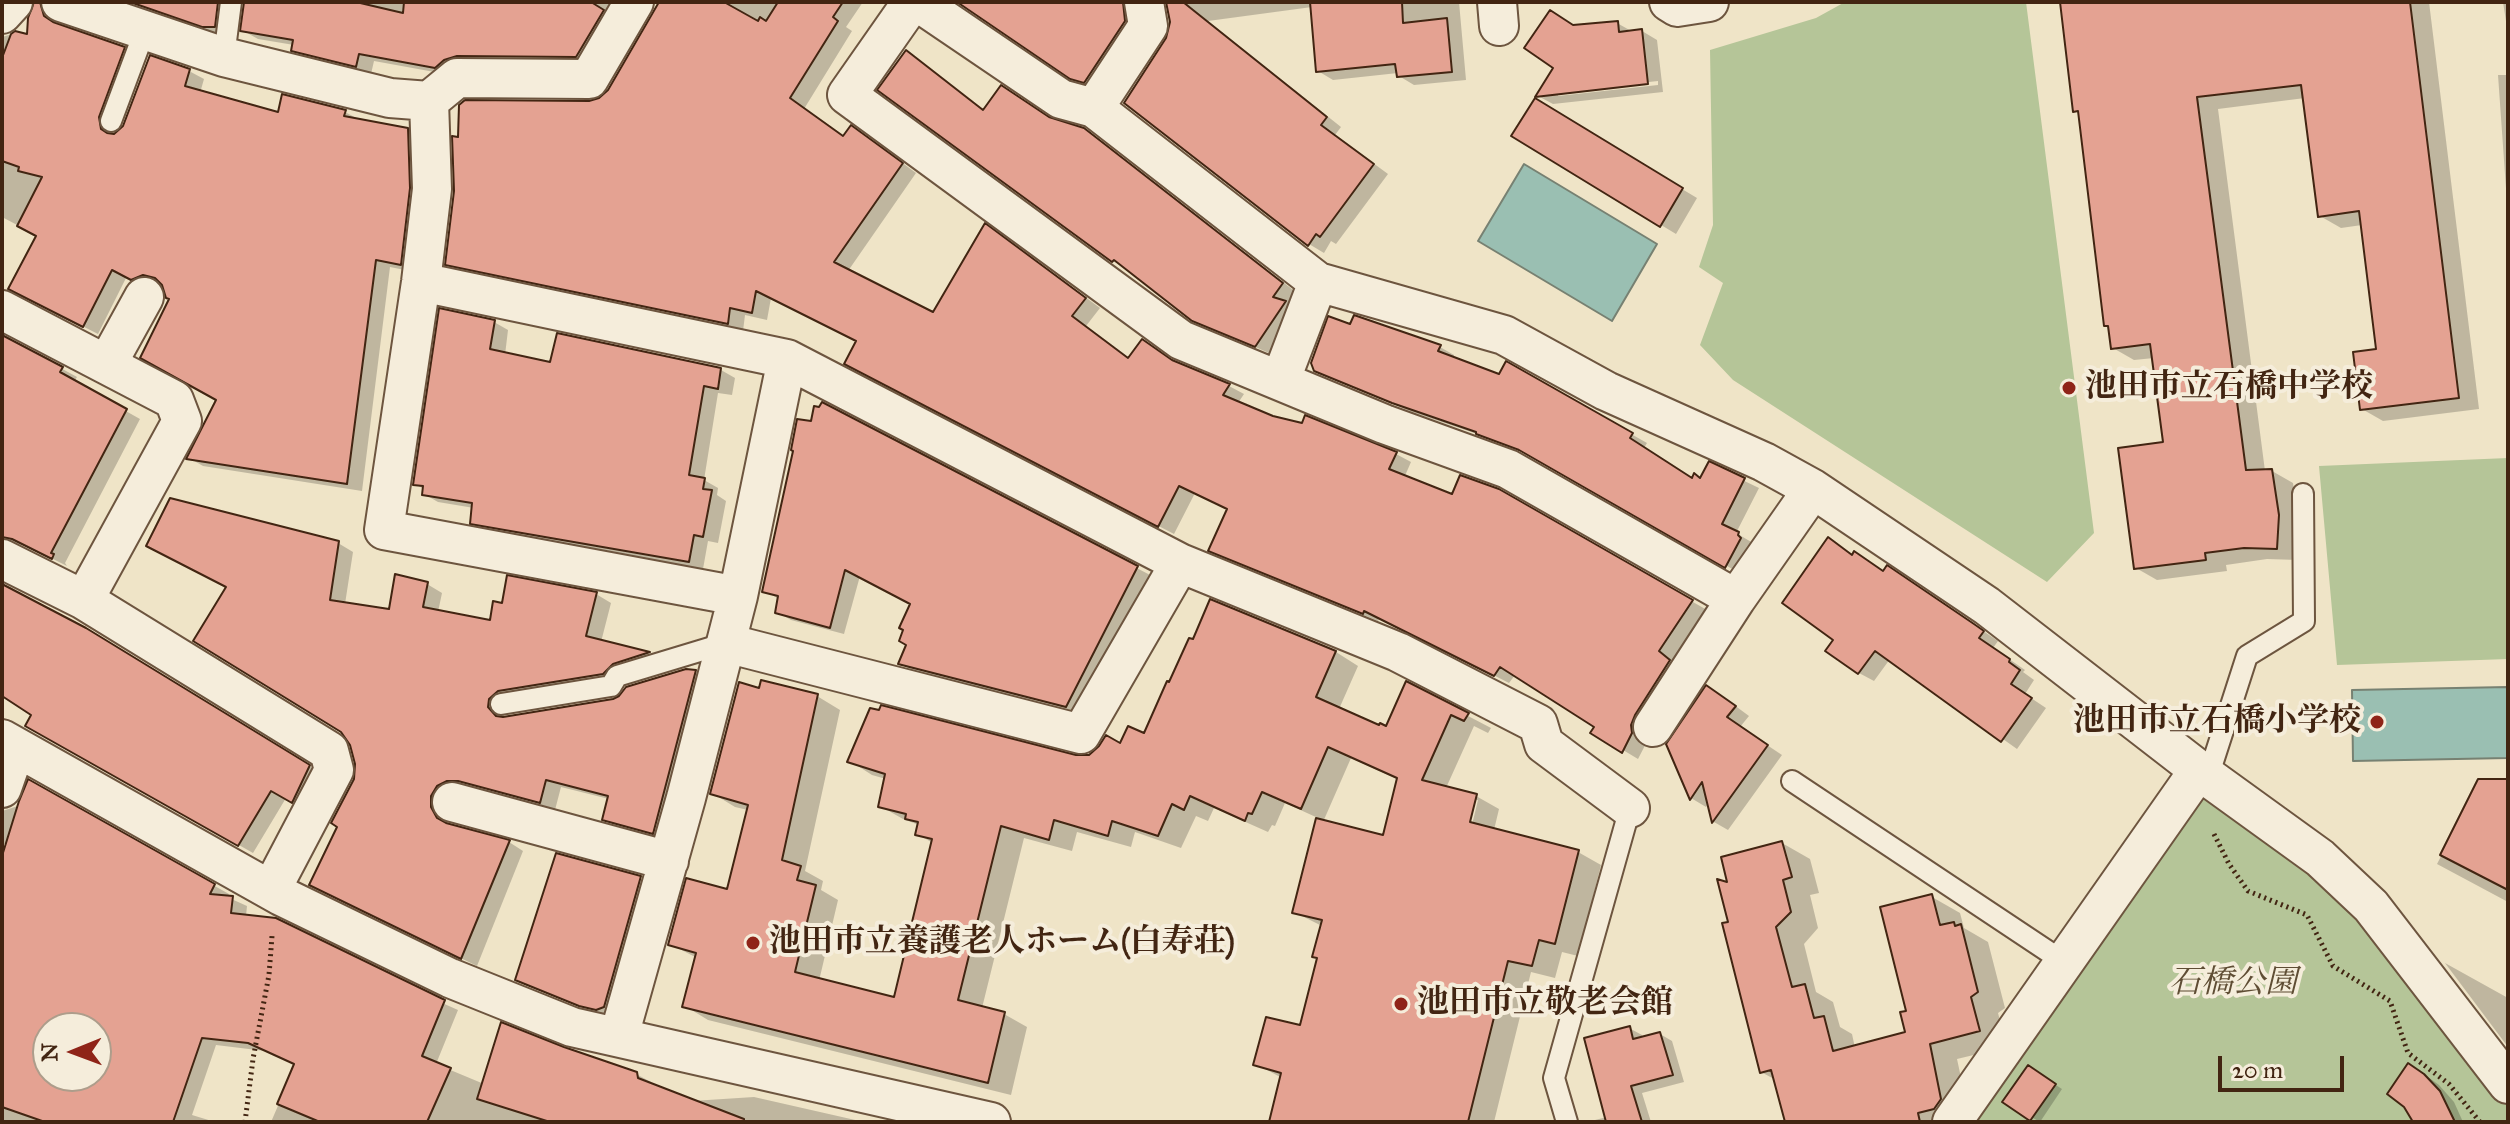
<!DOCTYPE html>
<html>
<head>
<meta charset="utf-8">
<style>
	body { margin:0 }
	#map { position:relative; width:2510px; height:1124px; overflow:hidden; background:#efe4c7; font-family:"IM FELL Great Primer",serif }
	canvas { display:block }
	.frame { position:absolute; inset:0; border:4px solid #422512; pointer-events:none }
	.north { position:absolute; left:32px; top:1012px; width:80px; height:80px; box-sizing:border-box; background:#f5eddb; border:2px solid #ad9d8b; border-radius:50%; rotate:269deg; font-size:22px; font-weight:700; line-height:32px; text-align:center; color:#422512 }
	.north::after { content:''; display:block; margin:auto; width:28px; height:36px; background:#8f2418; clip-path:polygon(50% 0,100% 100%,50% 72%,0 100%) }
	.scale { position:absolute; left:2218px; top:1056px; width:126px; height:36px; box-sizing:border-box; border:4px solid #422512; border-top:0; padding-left:10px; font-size:24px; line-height:28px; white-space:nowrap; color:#422512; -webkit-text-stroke:6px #f5eddb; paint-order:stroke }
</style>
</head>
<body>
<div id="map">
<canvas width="2510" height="1124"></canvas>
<div class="frame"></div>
<div class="north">N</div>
<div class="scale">20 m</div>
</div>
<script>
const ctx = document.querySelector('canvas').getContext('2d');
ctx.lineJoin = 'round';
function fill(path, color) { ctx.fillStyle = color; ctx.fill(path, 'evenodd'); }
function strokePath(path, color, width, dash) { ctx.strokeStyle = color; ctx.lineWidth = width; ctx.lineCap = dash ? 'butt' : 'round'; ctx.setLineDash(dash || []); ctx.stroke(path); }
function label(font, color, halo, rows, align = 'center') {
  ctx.font = font + ' "IM FELL Great Primer","Noto Serif JP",serif'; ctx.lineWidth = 8; ctx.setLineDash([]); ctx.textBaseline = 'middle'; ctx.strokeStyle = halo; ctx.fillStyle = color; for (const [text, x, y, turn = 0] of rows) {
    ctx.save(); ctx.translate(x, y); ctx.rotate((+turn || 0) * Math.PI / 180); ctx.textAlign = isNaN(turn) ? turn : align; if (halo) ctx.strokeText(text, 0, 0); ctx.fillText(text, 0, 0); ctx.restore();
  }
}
const green = new Path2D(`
	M1845,2H2026L2094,533L2047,582L1733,380L1700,345L1723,283L1699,267L1713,225L1710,50L1816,18Z
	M2508,458V659L2337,665L2319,466Z
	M2217,797L2365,915L2508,1096V1122H1969L2197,801Z`);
const water = new Path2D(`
	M1524,164L1657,244L1612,321L1478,241Z
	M2508,687V758L2353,761L2352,690Z`);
const shadow = new Path2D(`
	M124,2H237L219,34Z
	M245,2H628L592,64L451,75L374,61L371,74L308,59L293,50L294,45L258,39L242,30Z
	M658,2H863L846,27L852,31L804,109L844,138L866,136L916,173L848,271L934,314L1000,234L1100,308L1086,326L1130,359L1179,365L1229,386L1244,394L1238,403L1272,418L1396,454L1411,462L1404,478L1454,497L1498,491L1707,610L1672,661L1684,670L1638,759L1593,732L1597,726L1515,675L1509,683L1380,617L1378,621L1225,558L1210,550L1229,509L1195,493L1174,534L861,371L859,341L771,298L767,320L745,315L743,331L462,272L447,264L589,103L602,99L610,91L655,14Z
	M961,2H1139V30L1088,86Z
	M1168,2H1459L1466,80L1414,85L1399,76L1398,73L1333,80L1318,71L1312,7L1208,21L1341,127L1335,135L1388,174L1336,244L1331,241L1324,253L1309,244L1169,38L1172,22Z
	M2062,2H2429L2479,409L2383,421L2362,409L2378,351L2362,225L2341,228L2320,216L2305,98L2218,109L2265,471H2272L2293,483L2300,528L2298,560L2267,559L2226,565L2227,571L2157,580L2136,568L2165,443L2154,358L2134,360L2113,348L2110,327L2106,325L2081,114L2075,110Z
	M2503,2H2508V34Z
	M1617,23L1633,32L1642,31L1657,40L1663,92L1553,104L1538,96L1575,27ZM1658,81V85L1558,96V92Z
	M16,33L124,49L139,57L113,126L114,136L189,71L204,79L200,93L280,114L345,112L360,120L407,130L422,138L415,272L390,267L362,491L203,466L189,458L218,399L164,283L159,282L147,287L127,276L98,334L25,297L38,236L2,217V37Z
	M906,52L985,111L1053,121L1083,130L1099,139L1297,293L1288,305L1300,312L1271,354L1193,319L1113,260Z
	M2498,75H2508V217Z
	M1535,101L1697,198L1676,234L1514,136Z
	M494,322L508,330L505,355L551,365L721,370L735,378L732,395L718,393L704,480L718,488L717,495L726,501L718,543L708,541L703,569L486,531L472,523L474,508L438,502L424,494V489L415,484Z
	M1351,327L1440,347L1454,355V359L1500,376L1507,364L1647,443L1644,448L1693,480L1700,479L1709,464L1759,488L1736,533L1753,543L1741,574L1536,457L1483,436L1409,411L1315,370Z
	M2,336L77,377L74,382L140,419L65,563L67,566L29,547L18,544L2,551Z
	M823,405L1152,576L1081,714L915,672L901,664L909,645L913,604L860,576L844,634L791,620L777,612L779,599L765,591L813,424Z
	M1829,540L1884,573L1903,577L1998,641L1993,648L2025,670L2023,672L2034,680L2025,694L2046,708L2017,749L1890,659L1874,681L1859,673L1836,639Z
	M338,543L353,552L345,604L390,611L427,584L442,593L438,612L492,623L504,605L596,594L611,603L601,642L650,654L662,661L504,707V717L614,701L686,671L696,672L710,680L668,841L619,828L604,819L609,799L561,787L555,810L474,788L462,789L445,817L451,826L509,842L523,851L477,966L327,893L339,826L356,780L357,764L352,745L342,731L196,641Z
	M2,585L101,639L324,775L307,809L286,798L253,853L172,807L2,694Z
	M1211,602L1336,652L1358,666L1339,709L1387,728L1407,684L1491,728L1488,733L1474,726L1446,788L1476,796L1499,809L1494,830L1578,852L1601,865L1578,956L1562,952L1555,978L1531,972L1494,1122H1296L1282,1078L1256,1064L1301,1027L1319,958L1322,926L1294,912L1318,818L1285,803L1275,826L1272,825L1268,832L1214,808L1208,821L1196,816L1181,848L1135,832L1131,847L1077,832L1072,851L1024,838L982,1008L1004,1014L1027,1027L1011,1095L708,1020L685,1006L697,958L670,944L728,892L748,810L735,807L712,793L761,690L817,696L840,710L805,871L823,881L821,890L838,900L819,981L895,1000L933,843L917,834L919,825L903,819L880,806L886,779L872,775L850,761L1089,756L1145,735L1194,642ZM1351,758L1399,780L1384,837L1323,822ZM1474,800H1478L1470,833L1466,832Z
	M1722,696L1749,716L1740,727L1782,755L1728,830L1714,822L1709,802L1706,807L1691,798L1668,744Z
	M2481,778L2508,792V902L2437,864Z
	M29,782L229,894L227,897L247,906L246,916L458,1010L436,1064L484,1084L636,1074L651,1082V1086L692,1101L754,1097L864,1122H271L296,1064L265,1051L216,1045L192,1115L215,1122H2V879L10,846L2,843V811L18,806ZM48,1028H96V1076H48Z
	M1782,843L1810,859L1819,893L1810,895L1818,928L1804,944L1816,992L1833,1002L1840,1027L1852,1034L1855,1048L1907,1034L1909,1012L1932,897L1960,913L1964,928L1988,942L2005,1008L1998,1013L2007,1047L1957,1059L1969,1115L1964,1122H1787L1776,1080L1761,1072L1730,923V885Z
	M640,878L655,887L612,1017L596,1014L517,979Z
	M2445,963L2508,998V1047Z
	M1629,1028L1642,1035L1643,1039L1660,1034L1672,1041L1684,1082L1642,1093L1651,1122H1587L1607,1117Z
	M2036,1072L2062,1089L2040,1122L2005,1102Z
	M2424,1074L2439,1085L2454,1102L2463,1122H2415Z`);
const building = new Path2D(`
	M34,2H40L44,16L53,22L125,47L99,117L101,129L107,133L114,134L123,126L150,55L190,69L185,86L278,112L282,94L346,110L344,116L408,128L410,188L401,265L376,260L347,484L186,459L216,400L140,358L169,299L166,298L162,285L155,278L143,275L131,280L112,270L83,327L8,289L36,236L17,226L42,177L18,171L19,167L2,161V58L11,34L15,31L27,34L28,18Z
	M130,2H218L215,27H202Z
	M244,2H356L403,13L404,2H591L604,10L576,57L457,56L444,60L435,68L359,54L356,67L291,51L293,40L240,31Z
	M659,2H724L758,21L760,17L766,21L778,2H843L833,17L838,21L790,98L843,136L851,125L903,163L834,262L933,312L985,223L1086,298L1072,316L1128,358L1142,339L1172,360L1230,384L1223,395L1273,416L1302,423L1305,415L1397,452L1389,469L1452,494L1460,475L1499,489L1693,600L1659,651L1670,660L1635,715L1631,725L1632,733L1622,753L1590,733L1594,727L1500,667L1494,676L1364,611L1363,614L1208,551L1227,509L1179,486L1158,527L844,364L856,341L756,291L752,313L730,308L728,324L445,265L454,191L452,136L458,137L459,105L465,100L589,101L599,98L608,90Z
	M957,2H1123L1125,21L1084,83L1070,79Z
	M1166,2H1183L1327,117L1321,125L1374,164L1320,237L1316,234L1308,246L1124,103L1166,38L1170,22Z
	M1310,2H1402L1403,23L1447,18L1452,72L1397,77L1395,64L1316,72Z
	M2060,2H2410L2459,398L2360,410L2353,352L2376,349L2359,211L2318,217L2301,85L2197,97L2246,470L2272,469L2279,515L2277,549L2244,548L2205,553L2206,560L2134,569L2118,448L2163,442L2150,344L2111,349L2108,326H2104L2078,111L2073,112Z
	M1550,10L1573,25L1618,21L1619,32L1642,29L1648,84L1535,97L1553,68L1524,48Z
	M906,50L983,110L1001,85L1049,117L1084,128L1283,283L1273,297L1286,301L1255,347L1192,321L1114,260L1112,262L877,90Z
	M1535,98L1683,188L1660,227L1511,136Z
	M439,308L495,320L490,349L550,362L557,333L721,368L718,389L704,386L689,475L705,478L703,489L712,490L703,537L694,535L689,562L470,524L472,503L422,495L423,486L413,485Z
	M1354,315L1441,345L1438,351L1499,374L1506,361L1633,433L1630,438L1692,478L1694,473L1700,478L1709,461L1745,478L1722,524L1739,532L1738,535L1741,538L1725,568L1519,450L1476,434V432L1392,403L1314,371L1311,363L1328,316L1350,324Z
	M2,335L63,367L60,372L127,409L51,553L54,554L52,559L12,539L2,537Z
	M822,402L1138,566L1066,707L898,664L906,645L899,641L903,630L899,628L910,604L845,570L830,628L775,613L778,596L762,592L793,451L791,450L797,419L811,421L814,406L819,407Z
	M170,498L339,541L330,600L389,609L395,574L428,582L423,607L490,620L493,601L502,603L507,575L597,592L586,636L650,652L613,664L603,674L498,691L489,699L488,707L496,716L503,717L613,699L619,696L626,687L686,669L696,670L653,834L602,820L608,796L546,780L540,803L458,781H447L437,786L431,796V807L437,818L446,823L510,840L461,959L309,885L337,827L331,823L354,779L355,764L350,745L341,732L193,641L226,587L146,546Z
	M1828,537L1852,555L1854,551L1883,571L1887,565L1974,624L1984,631L1979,638L2010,659L2009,662L2020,670L2011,684L2032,698L2001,742L1875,651L1858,674L1825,651L1833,640L1782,603Z
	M2,584L86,628L310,765L292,803L271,791L238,846L25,726L31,715L2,696Z
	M1210,599L1336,651L1316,697L1379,725L1380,723L1386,726L1406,681L1469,713L1464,721L1451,715L1422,780L1477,794L1470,822L1579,850L1555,944L1539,940L1532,966L1508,961L1468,1122H1269L1281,1073L1253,1065L1266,1017L1300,1025L1317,958L1312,957L1322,920L1292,913L1316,818L1383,835L1397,778L1328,747L1301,809L1262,792L1252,814L1248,813L1245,821L1190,796L1184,810L1172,804L1158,836L1112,821L1108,836L1054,820L1049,840L1001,826L958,1000L1005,1012L988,1083L682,1007L696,953L668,945L686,878L727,889L748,805L710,794L739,682L759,688L761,680L818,694L782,860L801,866L797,880L816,885L795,972L894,997L932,839L915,835L918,822L905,819L906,814L878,807L885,774L847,762L870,708L879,710L881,705L1076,755H1089L1099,746L1106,735L1120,743L1128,726L1144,733L1167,681L1169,682L1189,638L1193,639Z
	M1706,685L1736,706L1727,717L1768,745L1712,823L1702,782L1690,800L1666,744Z
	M28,779L215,884L210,894L233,896L231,913L276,918L445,1000L422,1056L451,1068L427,1122H320L277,1104L294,1064L248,1043L202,1038L173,1122H45L2,1107V856L19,801ZM48,1028H96V1076H48Z
	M2478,779H2507L2508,890L2440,855Z
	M1782,841L1792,877L1783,880L1791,912L1776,927L1792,987L1805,984L1814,1018L1824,1016L1833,1051L1905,1032L1900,1012L1906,1011L1880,907L1932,894L1940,925L1954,922L1955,926L1961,924L1978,992L1971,997L1980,1031L1930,1044L1941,1099L1934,1109L1918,1113L1920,1122H1785L1771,1070L1760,1073L1722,923L1728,922L1717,879L1727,882L1721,857Z
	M556,853L641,876L604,1007L596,1010L579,1006L515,980Z
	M501,1022L564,1047L637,1072L638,1078L744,1119V1122H550L477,1099Z
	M1630,1026L1633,1039L1660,1032L1673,1075L1631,1086L1642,1122H1606L1584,1038Z
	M2408,1063L2424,1074L2440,1091L2455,1122H2413L2404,1107L2387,1094Z
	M2028,1065L2056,1084L2030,1121L2002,1102Z`);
const path = new Path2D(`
	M2214,834L2229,864L2248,891L2307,915L2333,966L2390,1001L2408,1053L2449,1084L2480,1122
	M245,1122L253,1059L269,975L272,936`);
const service = new Path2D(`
	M224,57L231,2
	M111,121L145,30
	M501,704L611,686L617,676L726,643
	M2208,777L2247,656L2304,621L2303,494
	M1792,781L2064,962
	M1567,1122L1554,1078L1630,808`);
const minor = new Path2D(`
	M61,2L224,57L390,98L429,101L457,78L589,79L634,2
	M912,2L847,95L1181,340L1384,424L1508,469L1736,599
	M918,2L1061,99L1094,108L1318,282L1504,335L1606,391L1764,462L1813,489L1987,606L2208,777L2320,858L2371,906L2508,1084
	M1497,2L1499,26
	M1669,2L1677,7L1709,2
	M2,14L13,2
	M429,101L432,189L421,282L384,530L738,596
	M1094,108L1148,26L1144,2
	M421,282L787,359L1180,563L1398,652L1538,724L1544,744L1630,808
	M2,310L174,400L182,421L84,600
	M107,364L144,297
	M1281,379L1318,282
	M2,559L84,600L329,751L334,770L271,890
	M726,643L1081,734L1180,563
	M1653,727L1736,599L1813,489
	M2,739L281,896L450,978L572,1027L991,1122
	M2,788L16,748
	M452,802L669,861
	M619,1036L686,798L738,596L787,359
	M1952,1122L2199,770`);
const markers = [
	[2069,388,8,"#8f2418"],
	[2377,722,8,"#8f2418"],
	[753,943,8,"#8f2418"],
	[1401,1004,8,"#8f2418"]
];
const poiNames = [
	["池田市立石橋中学校",2085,388],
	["池田市立石橋小学校",2361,722,"right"],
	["池田市立養護老人ホーム(白寿荘)",769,943],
	["池田市立敬老会館",1417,1004]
];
const parkNames = [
	["石橋公園",2233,984]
];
fill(green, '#b5c598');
fill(water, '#9abfb2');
strokePath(water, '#778172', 2);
fill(shadow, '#0003');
fill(building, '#e4a292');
strokePath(building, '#422512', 2);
strokePath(service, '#6d553f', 24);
strokePath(minor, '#6d553f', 42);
strokePath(path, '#422512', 5, [2, 4]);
strokePath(service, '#f5eddb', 20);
strokePath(minor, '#f5eddb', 38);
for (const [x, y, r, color] of markers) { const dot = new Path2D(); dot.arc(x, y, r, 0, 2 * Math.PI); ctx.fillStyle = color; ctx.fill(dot); strokePath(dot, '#f5eddb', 3); }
label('bold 32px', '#422512', '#f5eddb', poiNames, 'left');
label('italic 32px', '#5f4d34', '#f5eddb', parkNames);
</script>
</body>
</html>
